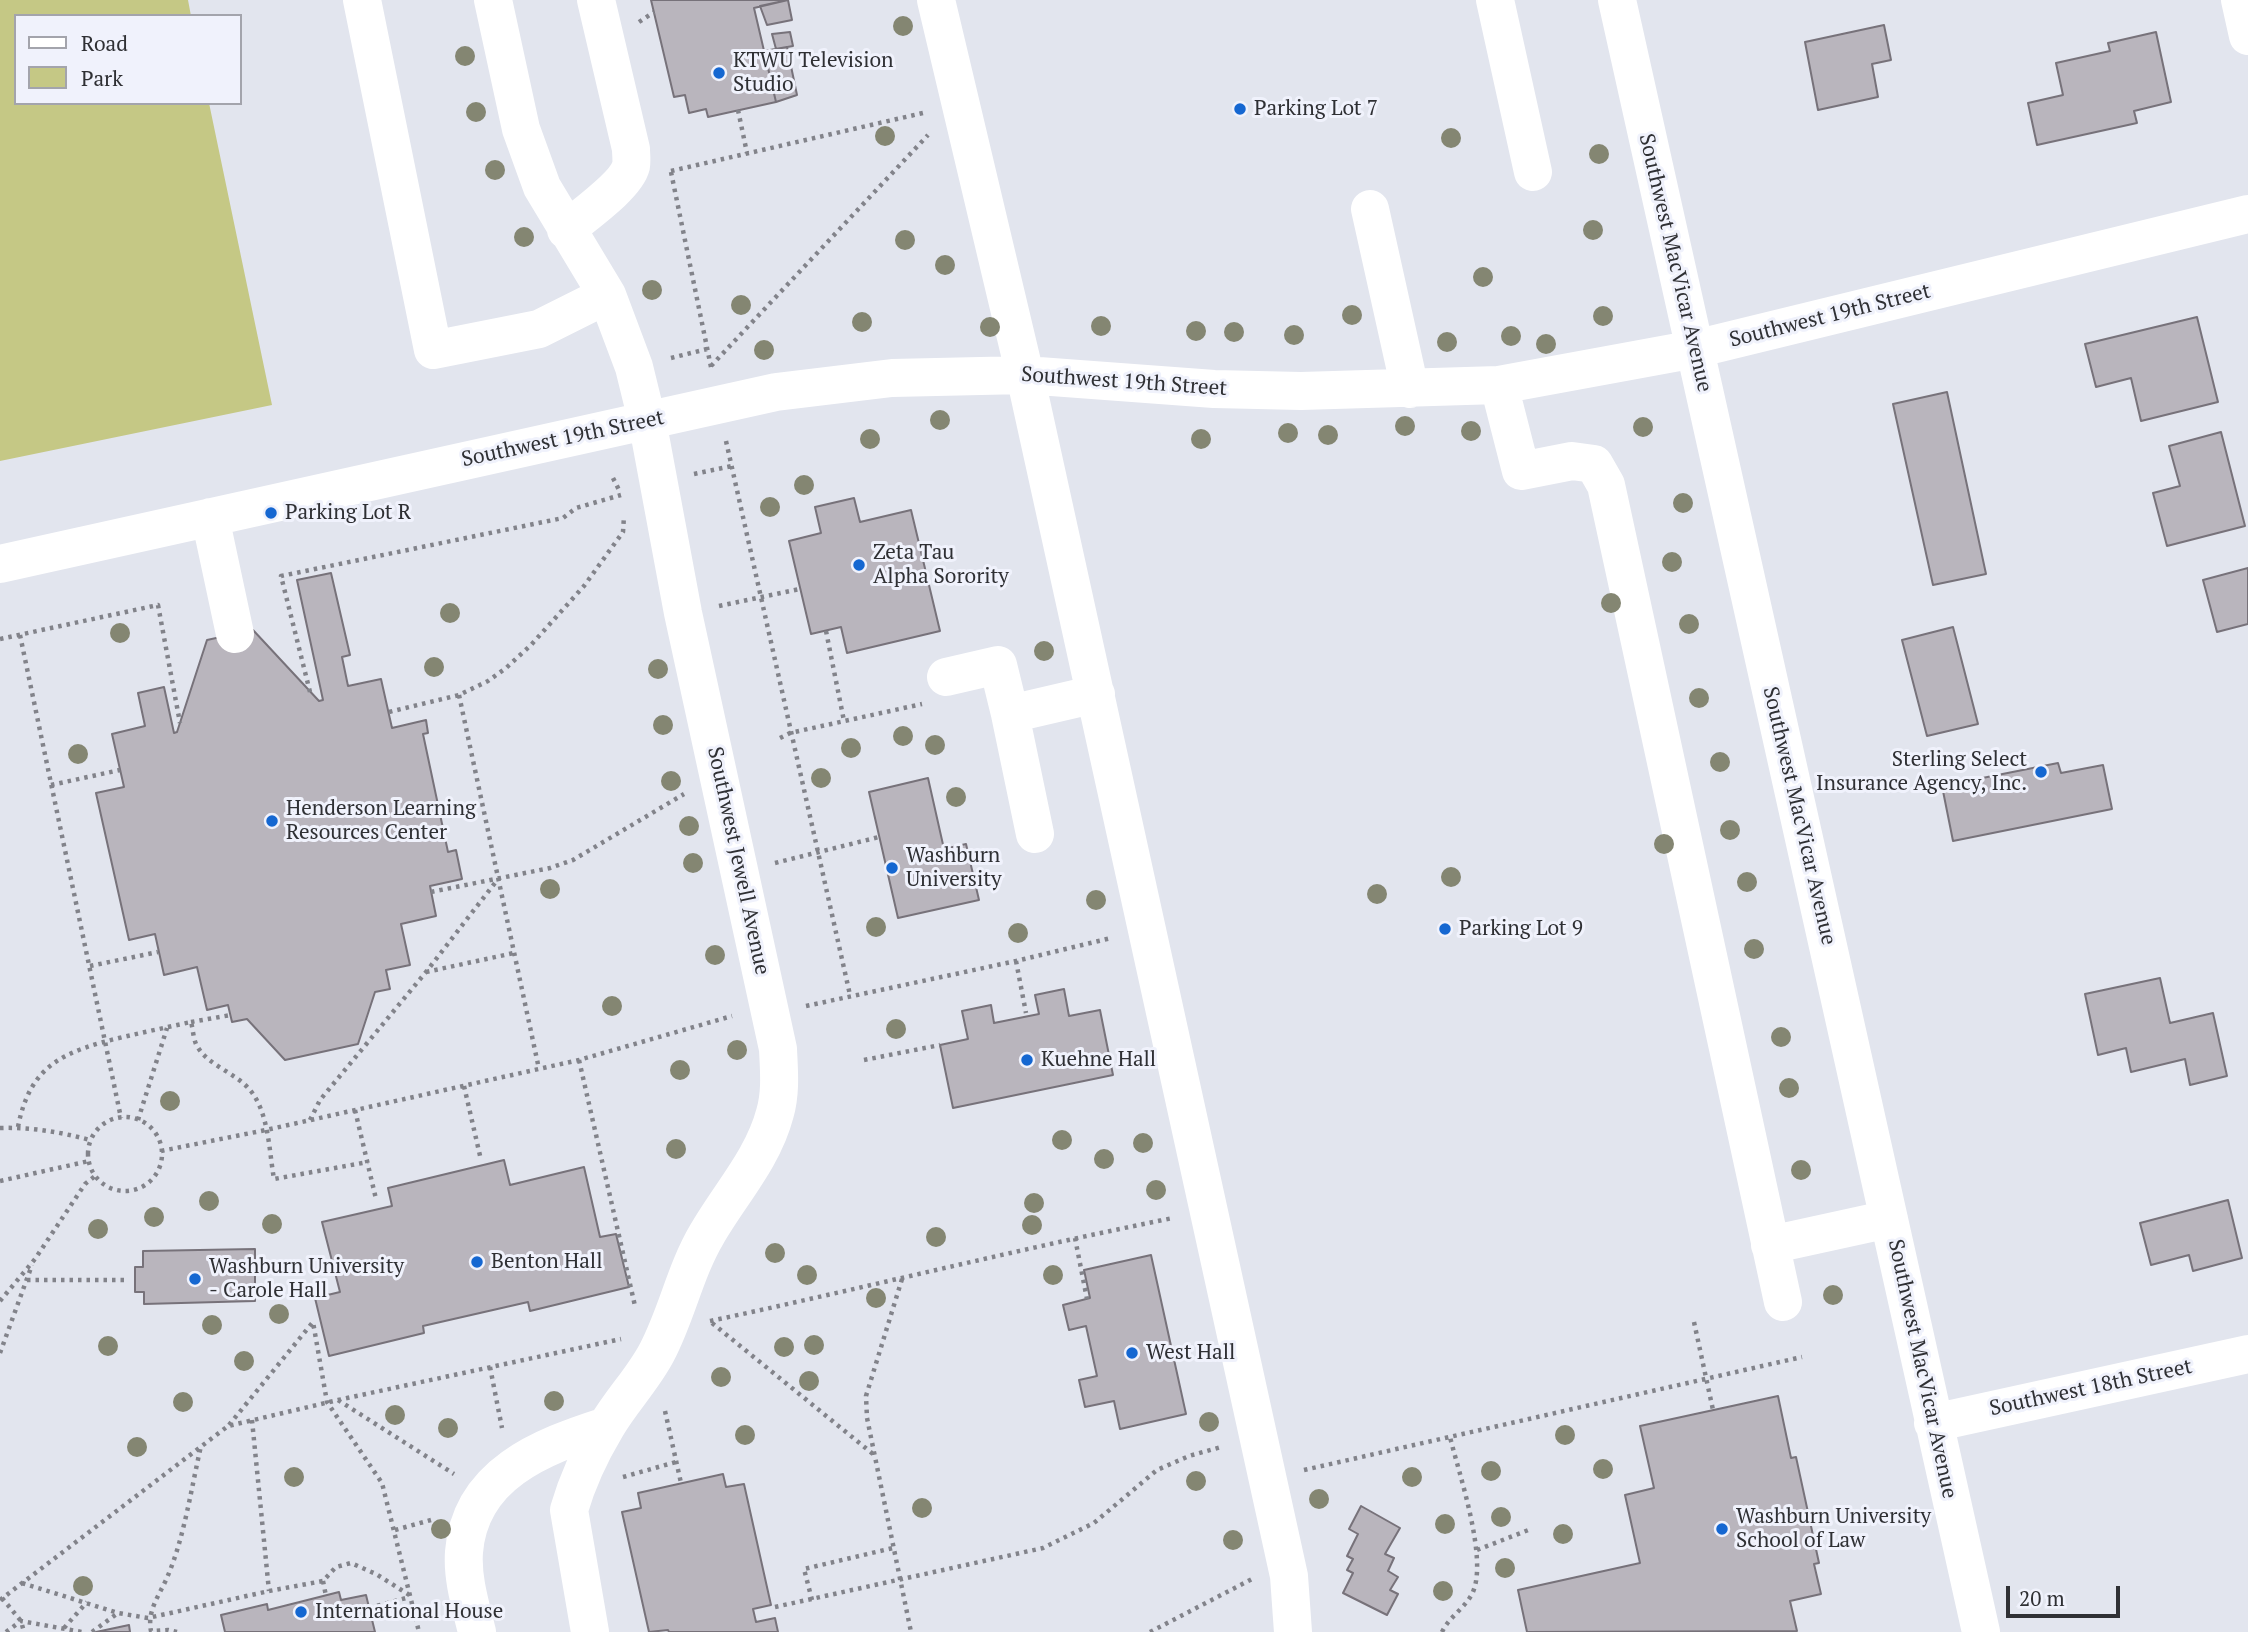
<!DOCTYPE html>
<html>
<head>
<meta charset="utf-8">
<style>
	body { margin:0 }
	#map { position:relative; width:2248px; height:1632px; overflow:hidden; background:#e2e5ee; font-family:"PT Serif",serif }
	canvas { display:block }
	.legend { position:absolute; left:14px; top:14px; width:228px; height:91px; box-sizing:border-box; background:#f0f2fc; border:2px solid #a3a4ac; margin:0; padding:9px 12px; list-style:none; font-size:21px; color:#2f3034 }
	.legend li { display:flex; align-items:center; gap:14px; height:35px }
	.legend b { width:35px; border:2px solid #a3a4ac }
	.scale { position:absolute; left:2006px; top:1586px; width:114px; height:32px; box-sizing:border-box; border:4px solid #2f3034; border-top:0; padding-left:9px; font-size:21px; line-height:24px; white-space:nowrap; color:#2f3034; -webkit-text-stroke:5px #f0f2fc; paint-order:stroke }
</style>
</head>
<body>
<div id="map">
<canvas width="2248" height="1632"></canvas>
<ul class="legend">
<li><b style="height:9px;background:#fff"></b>Road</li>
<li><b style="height:19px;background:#c5c885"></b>Park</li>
</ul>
<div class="scale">20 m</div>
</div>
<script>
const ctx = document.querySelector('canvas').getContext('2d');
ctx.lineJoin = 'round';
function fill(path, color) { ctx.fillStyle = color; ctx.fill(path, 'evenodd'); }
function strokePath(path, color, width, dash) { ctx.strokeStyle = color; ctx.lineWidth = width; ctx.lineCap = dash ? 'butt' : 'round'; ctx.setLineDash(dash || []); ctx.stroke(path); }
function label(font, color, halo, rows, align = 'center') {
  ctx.font = font + ' "PT Serif",serif'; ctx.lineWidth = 6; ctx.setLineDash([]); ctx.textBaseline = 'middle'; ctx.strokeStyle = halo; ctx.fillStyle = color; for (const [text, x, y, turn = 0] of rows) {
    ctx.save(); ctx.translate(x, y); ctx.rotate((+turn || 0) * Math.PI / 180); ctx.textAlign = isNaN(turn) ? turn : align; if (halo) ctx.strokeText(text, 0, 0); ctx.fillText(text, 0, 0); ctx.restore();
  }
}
const green = new Path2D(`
	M0,0H188L191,16H16V103H209L272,405L0,461Z`);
const building = new Path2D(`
	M651,0H788L754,8L776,102L708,117L706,109L689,113L685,95L674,97Z
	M788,0L792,20L767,25L760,6Z
	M1884,25L1891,60L1872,64L1878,97L1818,110L1805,42Z
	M790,32L793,46L776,49L772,34Z
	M2156,32L2171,102L2134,111L2137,123L2037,145L2028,103L2063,95L2056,63L2110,51L2108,43Z
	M787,47L797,95L776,102L764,51Z
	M2197,317L2218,402L2141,421L2131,378L2096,387L2085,344Z
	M1947,392L1986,574L1933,585L1893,404Z
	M2221,432L2245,526L2167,546L2153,493L2180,486L2169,446Z
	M854,498L860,522L911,510L940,631L847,653L841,627L811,634L789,541L821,533L815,507Z
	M2248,568V624L2217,632L2203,580Z
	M331,573L350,655L342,657L348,686L381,679L392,728L426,720L428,733L423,734L448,852L456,850L462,879L430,886L436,916L401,924L410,965L386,970L390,989L375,992L358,1044L285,1060L247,1019L232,1022L228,1005L207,1010L197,967L164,975L155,934L129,940L96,793L124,787L112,734L145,726L138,693L164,687L174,733L177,732L207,640L253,630L319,701L323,700L297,580Z
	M1953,627L1978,724L1927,736L1902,640Z
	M2058,763L2061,773L2103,765L2112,809L1953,841L1942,786Z
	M928,778L944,849L966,844L979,900L898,918L869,792Z
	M2160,978L2170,1023L2213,1013L2227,1076L2190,1085L2185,1059L2131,1072L2126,1048L2098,1055L2085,994Z
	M1064,989L1069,1016L1100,1010L1113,1075L953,1108L940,1045L968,1039L962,1011L991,1005L994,1023L1039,1014L1035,995Z
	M504,1160L510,1185L584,1167L600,1237L616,1234L629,1287L530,1311L528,1302L423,1326L424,1333L329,1356L315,1298L340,1292L322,1222L392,1206L388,1188Z
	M2228,1200L2242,1258L2193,1271L2189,1255L2151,1265L2140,1223Z
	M255,1249V1301L144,1304V1292H135V1267H143V1251Z
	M1151,1255L1186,1414L1120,1429L1114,1401L1085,1407L1079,1380L1097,1376L1086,1326L1069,1330L1063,1305L1090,1298L1084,1270Z
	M1778,1396L1791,1458L1796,1457L1819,1563L1814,1564L1821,1594L1790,1601L1797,1631L1527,1632L1518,1590L1640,1563L1625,1495L1654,1488L1640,1426Z
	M723,1474L726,1487L744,1484L771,1605L753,1609L756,1622L775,1618L778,1632H669L668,1630L649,1632L622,1512L641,1508L638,1493Z
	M1361,1506L1400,1528L1385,1554L1394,1558L1388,1571L1398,1577L1390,1590L1398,1594L1387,1615L1343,1593L1353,1573L1347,1570L1353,1559L1347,1556L1358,1534L1349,1529Z
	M339,1592L341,1600L366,1595L375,1632H225L221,1615L267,1604L268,1610Z
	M129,1625L130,1632H96Z`);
const path = new Path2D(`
	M639,22L654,12
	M738,110L747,153
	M671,171L923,113
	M671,172L711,367
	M671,358L707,349
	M711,366L928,135
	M726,441L850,995
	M694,474L732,466
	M613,478L619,490
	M719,606L800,589
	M826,631L844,721
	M20,635L121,1118
	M0,639L158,605L180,723
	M310,692L281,576L563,518L576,508L621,495
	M459,695L539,1069
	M389,712L459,695L488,681L506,668L531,645L584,586L623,532L624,516
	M780,738L790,733L922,704
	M51,785L120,770
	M775,863L879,837
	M431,892L550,868L573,860L684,794
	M1016,961L1026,1013
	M90,966L158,952
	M426,972L514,953
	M806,1006L1016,961L1111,938
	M191,1022L231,1015
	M579,1060L635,1306
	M864,1060L940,1045
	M464,1086L481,1160
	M355,1110L376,1199
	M88 1154a37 37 0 1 1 74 0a37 37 0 1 1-74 0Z
	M138,1120L167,1028
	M310,1120L320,1100L426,972L498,879
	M18,1127C30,1064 65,1051 123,1037C145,1032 168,1027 191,1022C193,1029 193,1037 196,1044C206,1065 235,1072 250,1090C269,1113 269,1151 274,1179L368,1162
	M0,1128C31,1127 60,1132 90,1140
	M161,1151L266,1130L579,1060L732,1016
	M0,1181L89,1161
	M1075,1238L1087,1299
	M902,1279L866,1396L867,1418L911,1632
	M27,1280H128
	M0,1301L35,1259L85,1184L95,1176
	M710,1321C865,1288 1018,1249 1173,1218
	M1694,1322L1713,1410
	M712,1323L873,1454
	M0,1353L32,1265
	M490,1367L502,1428
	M338,1400L454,1474
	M665,1411L681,1483
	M252,1420L269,1591
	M229,1425L313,1322L327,1402L382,1483L419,1632
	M1304,1470L1802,1357
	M623,1477L676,1462
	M395,1530L431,1520
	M1477,1550L1531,1529
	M323,1581L326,1596
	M22,1583L118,1613L148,1618L269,1591L323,1581L336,1567L351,1563L376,1574L411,1596
	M2,1598L21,1621L24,1632
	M0,1600L228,1426L338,1400L621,1339
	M812,1600L804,1569L893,1548
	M775,1607L1043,1548L1094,1523L1157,1470L1189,1456L1221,1447
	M369,1608L410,1597
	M64,1628L87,1602
	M6,1632L21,1621L82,1632
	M92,1632L118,1613
	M177,1632L168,1630L151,1631C147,1612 158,1597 166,1580C184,1540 191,1489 201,1446
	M1150,1632L1252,1579
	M1442,1632C1449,1617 1464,1609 1472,1594C1489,1561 1459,1474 1450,1437`);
const minor = new Path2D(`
	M362,0L433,350L539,329L607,295
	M493,0L521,129L542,187L607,295L634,367L647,420L683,613L778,1049C779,1071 781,1092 775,1113C763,1159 730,1194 707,1234C685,1271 677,1314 657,1352C643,1379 621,1401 606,1427C591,1452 577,1482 569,1510L590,1632
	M936,0L1025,375L1289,1576L1293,1632
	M1495,0L1533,172
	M1617,0L1981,1632
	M2240,0L2248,36
	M1370,209L1410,389
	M566,230C582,216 626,186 631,166C632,161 631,154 631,149L596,0
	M1499,385L1521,471L1572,461L1594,464L1606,485L1783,1302
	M210,517L235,634
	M0,564L776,392L892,378L1025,375L1214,389L1301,391L1499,385L1695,349L2248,214
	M946,677L998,665L1010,714
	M1035,834L1010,714L1096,694
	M1770,1245L1889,1219
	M1933,1423L2248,1354
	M477,1632C471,1607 462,1579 464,1552C470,1474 541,1447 606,1426`);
const trees = [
	[903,26],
	[465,56],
	[476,112],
	[885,136],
	[1451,138],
	[1599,154],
	[495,170],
	[1593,230],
	[524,237],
	[905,240],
	[945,265],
	[1483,277],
	[652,290],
	[741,305],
	[1352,315],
	[1603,316],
	[862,322],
	[1101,326],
	[990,327],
	[1196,331],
	[1234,332],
	[1294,335],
	[1511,336],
	[1447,342],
	[1546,344],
	[764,350],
	[940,420],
	[1405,426],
	[1643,427],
	[1471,431],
	[1288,433],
	[1328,435],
	[870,439],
	[1201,439],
	[804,485],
	[1683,503],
	[770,507],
	[1672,562],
	[1611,603],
	[450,613],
	[1689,624],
	[120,633],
	[1044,651],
	[434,667],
	[658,669],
	[1699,698],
	[663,725],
	[903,736],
	[935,745],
	[851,748],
	[78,754],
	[1720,762],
	[821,778],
	[671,781],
	[956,797],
	[689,826],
	[1730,830],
	[1664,844],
	[693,863],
	[1451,877],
	[1747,882],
	[550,889],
	[1377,894],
	[1096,900],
	[876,927],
	[1018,933],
	[1754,949],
	[715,955],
	[612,1006],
	[896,1029],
	[1781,1037],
	[737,1050],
	[680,1070],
	[1789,1088],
	[170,1101],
	[1062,1140],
	[1143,1143],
	[676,1149],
	[1104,1159],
	[1801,1170],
	[1156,1190],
	[209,1201],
	[1034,1203],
	[154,1217],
	[272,1224],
	[1032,1225],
	[98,1229],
	[936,1237],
	[775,1253],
	[807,1275],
	[1053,1275],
	[1833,1295],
	[876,1298],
	[279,1314],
	[212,1325],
	[814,1345],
	[108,1346],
	[784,1347],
	[244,1361],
	[721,1377],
	[809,1381],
	[554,1401],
	[183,1402],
	[395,1415],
	[1209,1422],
	[448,1428],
	[745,1435],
	[1565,1435],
	[137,1447],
	[1603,1469],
	[1491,1471],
	[294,1477],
	[1412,1477],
	[1196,1481],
	[1319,1499],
	[922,1508],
	[1501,1517],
	[1445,1524],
	[441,1529],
	[1563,1534],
	[1233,1540],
	[1505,1568],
	[83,1586],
	[1443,1591]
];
const markers = [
	[719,73,7,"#1567d1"],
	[1240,109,7,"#1567d1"],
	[271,513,7,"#1567d1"],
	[859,565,7,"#1567d1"],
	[2041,772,7,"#1567d1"],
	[272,821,7,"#1567d1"],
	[892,868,7,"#1567d1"],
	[1445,929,7,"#1567d1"],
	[1027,1060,7,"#1567d1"],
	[477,1262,7,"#1567d1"],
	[195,1279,7,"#1567d1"],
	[1132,1353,7,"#1567d1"],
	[1722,1529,7,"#1567d1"],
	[301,1612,7,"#1567d1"]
];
const poiNames = [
	["KTWU Television",733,61],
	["Studio",733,85],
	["Parking Lot 7",1254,109],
	["Parking Lot R",285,513],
	["Zeta Tau",873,553],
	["Alpha Sorority",873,577],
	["Sterling Select",2027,760,"right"],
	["Insurance Agency, Inc.",2027,784,"right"],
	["Henderson Learning",286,809],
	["Resources Center",286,833],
	["Washburn",906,856],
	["University",906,880],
	["Parking Lot 9",1459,929],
	["Kuehne Hall",1041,1060],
	["Benton Hall",491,1262],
	["Washburn University",209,1267],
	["- Carole Hall",209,1291],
	["West Hall",1146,1353],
	["Washburn University",1736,1517],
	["School of Law",1736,1541],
	["International House",315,1612]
];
const streetNames = [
	["Southwest MacVicar Avenue",1675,263,77],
	["Southwest 19th Street",1830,316,-14],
	["Southwest 19th Street",1124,382,4],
	["Southwest 19th Street",563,439,-12],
	["Southwest MacVicar Avenue",1799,816,77],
	["Southwest Jewell Avenue",738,861,78],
	["Southwest MacVicar Avenue",1922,1369,78],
	["Southwest 18th Street",2091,1388,-12]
];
fill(green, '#c5c885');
fill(building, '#b9b5bd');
strokePath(building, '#77727a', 2);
strokePath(path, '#82838a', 4.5, [3.5, 5]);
strokePath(minor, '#fff', 38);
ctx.fillStyle = '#848672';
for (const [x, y] of trees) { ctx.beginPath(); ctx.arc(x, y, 10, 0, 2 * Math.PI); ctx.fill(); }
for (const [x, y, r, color] of markers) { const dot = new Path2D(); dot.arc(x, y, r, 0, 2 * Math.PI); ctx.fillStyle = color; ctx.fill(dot); strokePath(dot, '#f0f2fc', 2.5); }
label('21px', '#2f3034', '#f0f2fc', poiNames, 'left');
label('21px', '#2f3034', '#f0f2fc', streetNames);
</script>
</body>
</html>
